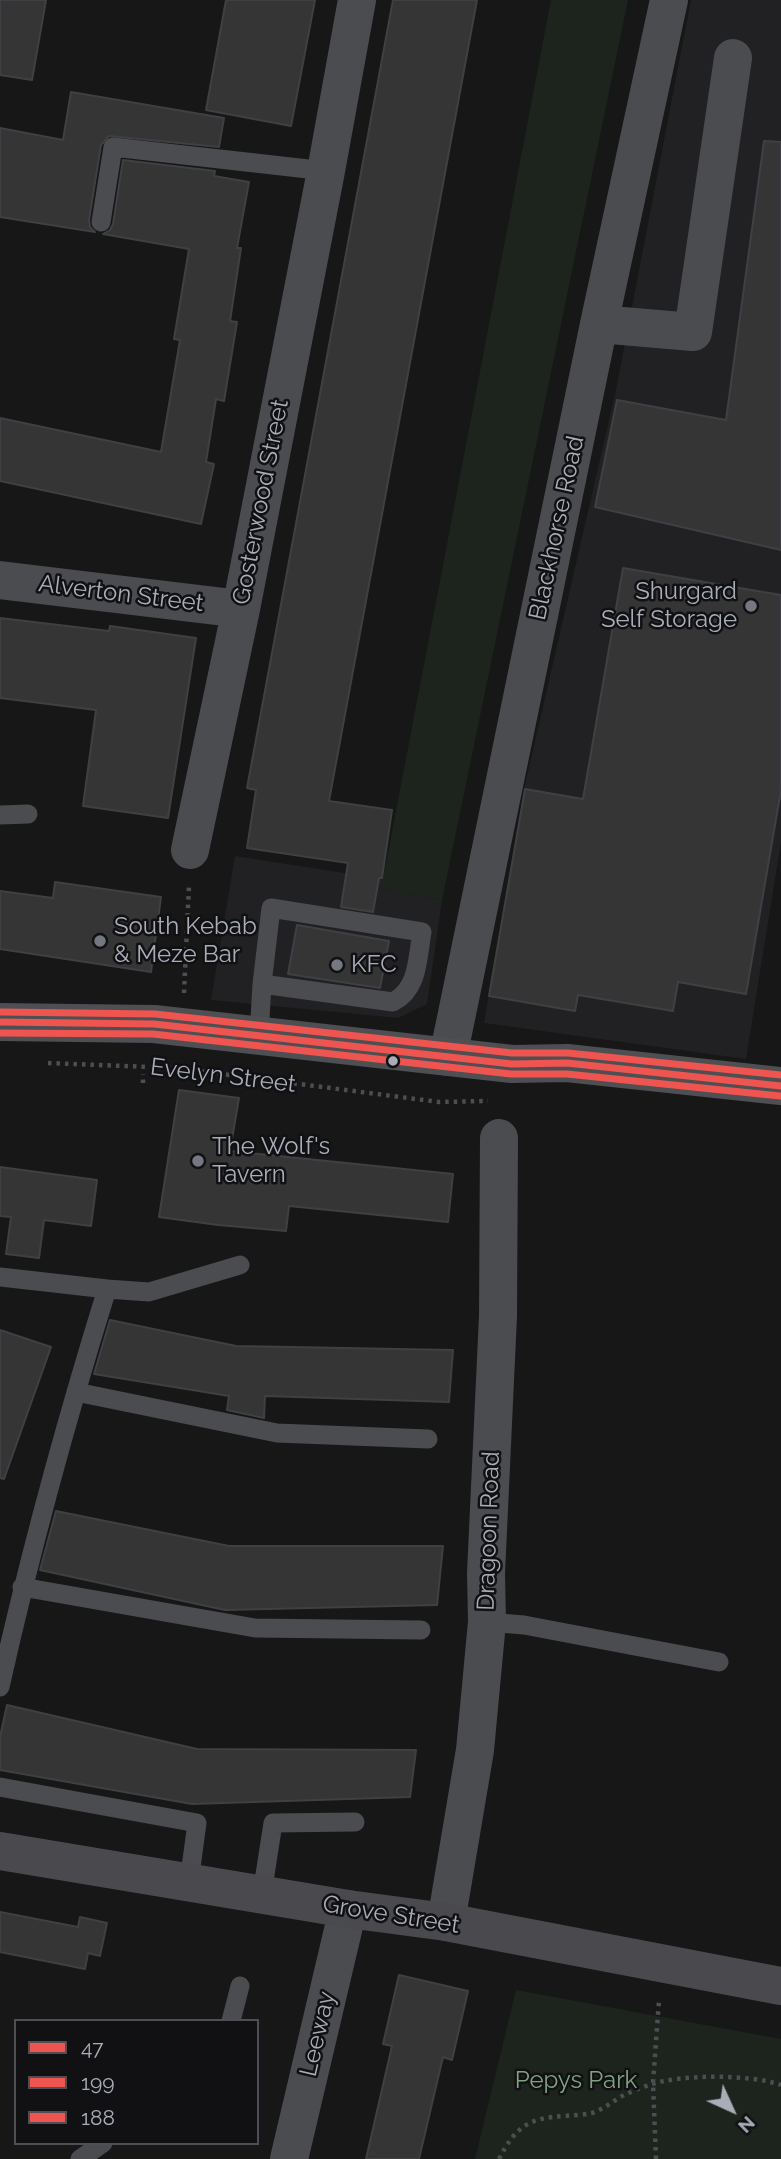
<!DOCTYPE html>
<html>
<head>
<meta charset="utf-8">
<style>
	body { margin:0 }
	#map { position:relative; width:781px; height:2159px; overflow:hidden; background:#171717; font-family:Raleway,sans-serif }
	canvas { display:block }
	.legend { position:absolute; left:14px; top:2019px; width:245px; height:126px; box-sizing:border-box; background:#111113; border:2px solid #4d4f55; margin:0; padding:9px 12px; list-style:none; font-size:21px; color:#a8adb8 }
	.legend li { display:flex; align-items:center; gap:14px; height:35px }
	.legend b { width:35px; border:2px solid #4d4f55 }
	.north { position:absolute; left:697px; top:2075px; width:70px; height:70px; -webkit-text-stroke:5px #111113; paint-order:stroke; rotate:135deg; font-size:19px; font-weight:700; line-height:28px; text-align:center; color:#a8adb8 }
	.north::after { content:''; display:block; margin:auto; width:24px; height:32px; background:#a8adb8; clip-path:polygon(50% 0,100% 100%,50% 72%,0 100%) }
</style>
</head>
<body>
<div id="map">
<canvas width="781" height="2159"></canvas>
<ul class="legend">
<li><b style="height:9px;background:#ee5450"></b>47</li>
<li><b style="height:9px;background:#ee5450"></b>199</li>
<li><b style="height:9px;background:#ee5450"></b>188</li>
</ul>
<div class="north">N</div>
</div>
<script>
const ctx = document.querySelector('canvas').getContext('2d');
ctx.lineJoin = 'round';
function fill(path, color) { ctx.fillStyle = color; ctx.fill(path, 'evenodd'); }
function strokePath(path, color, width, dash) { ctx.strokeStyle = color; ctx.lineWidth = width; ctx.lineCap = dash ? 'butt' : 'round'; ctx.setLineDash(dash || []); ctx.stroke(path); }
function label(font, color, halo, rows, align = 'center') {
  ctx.font = font + ' Raleway,sans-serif'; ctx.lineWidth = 5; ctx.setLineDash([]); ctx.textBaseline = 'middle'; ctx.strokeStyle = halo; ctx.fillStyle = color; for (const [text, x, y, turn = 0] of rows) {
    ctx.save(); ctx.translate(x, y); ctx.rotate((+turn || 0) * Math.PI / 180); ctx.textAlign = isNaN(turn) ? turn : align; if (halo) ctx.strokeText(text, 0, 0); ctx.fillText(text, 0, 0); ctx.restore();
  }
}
const built = new Path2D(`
	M691,0H781V842L746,1059L484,1023L524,789L616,390Z
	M235,856L383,879V889L442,900L427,1004L398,1018L211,1000Z`);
const green = new Path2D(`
	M551,0H628L442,900L382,889L383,879Z
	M516,1990L781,2039V2159H475Z`);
const building = new Path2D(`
	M0,0H46L32,80L0,75Z
	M226,0H315L291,126L206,110Z
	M393,0H477L329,801L392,810L382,878H379L373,912L341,907L348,863L247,848L256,790L247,788Z
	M71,92L224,118L219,147L109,136L101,145L89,220L90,227L95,232L0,217V128L63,140Z
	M764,141L781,142V550L595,507L617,400L726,420Z
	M123,160L215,171L214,176L249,182L237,248H241L230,321L237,322L224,401L216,399L206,462L214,464L201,524L0,481V418L161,452L180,340L174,339L189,249L103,234L110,230L113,224Z
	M623,568L781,595V790L746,994L678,982L673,1011L578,995L575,1011L489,996L525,789L583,799Z
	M0,618L109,631L110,626L196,638L168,818L83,806L96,710L0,698Z
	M55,882L161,897L151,972L0,949V891L53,898Z
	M297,925L389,941L380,988L288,974Z
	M179,1090L239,1098L230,1151L453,1174L448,1222L289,1206L286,1231L218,1225L159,1217Z
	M0,1167L97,1180L91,1226L44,1220L39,1258L6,1254L11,1217L0,1216Z
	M110,1320L236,1346L453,1350L449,1402L265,1396L264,1418L227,1410L229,1396L94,1374Z
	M0,1330L51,1347L4,1479L0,1478Z
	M56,1511L229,1546H443L437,1605L225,1610L40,1570Z
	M7,1705L197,1749L416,1750L410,1797L192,1804L0,1770V1737Z
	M0,1912L78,1927L80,1917L107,1923L100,1956L88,1953L85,1969L0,1952Z
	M399,1975L468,1991L452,2060L443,2057L419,2159H366L392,2046L383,2044Z`);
const path = new Path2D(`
	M184,993L189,886
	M48,1063L175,1068L439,1102L488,1101
	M143,1083V1074
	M499,2159C516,2126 529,2118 565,2116C574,2115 584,2115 592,2113C604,2109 613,2101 624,2095C632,2091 641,2088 649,2085C680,2074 750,2074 781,2085
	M656,2159L653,2083L659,2000`);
const lane = new Path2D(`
	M101,222L113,147L326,171
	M0,815L28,814
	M259,1036L262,984L271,908L422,932C417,959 419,988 393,1002L262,984
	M0,1277L107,1289C66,1421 30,1553 0,1687
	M107,1289L149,1292L240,1265
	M76,1392L277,1433L428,1439
	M22,1587L255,1628L421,1630
	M487,1622L524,1625L719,1662
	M0,1787L197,1823L189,1882
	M262,1894L273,1823L355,1822
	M231,2021L240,1986
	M80,2159L103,2143`);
const street = new Path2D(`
	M599,324L693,332L733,58
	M0,580L241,609
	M190,850L241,609L326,171L357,0
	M448,1057L599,324L669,0
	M446,1922L475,1750L487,1622L486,1573L498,1316L499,1138
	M289,2159L348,1909`);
const secondary = new Path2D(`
	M0,1851L348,1909L446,1922L781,1986`);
const primary = new Path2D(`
	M0,1022L154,1024L512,1064L567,1063L781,1086`);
const bus1 = new Path2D(`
	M0,1022L154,1024L512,1064L567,1063L781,1086`);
const bus2 = new Path2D(`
	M0,1033L153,1034L511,1074H567L780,1096`);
const bus3 = new Path2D(`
	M0,1012L155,1014L512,1053H568L781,1075`);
const markers = [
	[751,606,7,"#757880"],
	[100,941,7,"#757880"],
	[337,965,7,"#757880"],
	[393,1061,6,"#a8adb8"],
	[198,1161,7,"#757880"]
];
const streetNames = [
	["Gosterwood Street",261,502,-79],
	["Blackhorse Road",557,528,-78],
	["Alverton Street",121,594,7],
	["Evelyn Street",223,1076,7],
	["Dragoon Road",489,1531,-88],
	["Grove Street",391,1915,9],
	["Leeway",318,2034,-77]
];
const poiNames = [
	["Shurgard",737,592,"right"],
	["Self Storage",737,620,"right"],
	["South Kebab",114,927],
	["& Meze Bar",114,955],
	["KFC",351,965],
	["The Wolf's",212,1147],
	["Tavern",212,1175]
];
const parkNames = [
	["Pepys Park",576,2081]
];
fill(built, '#212123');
fill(green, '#1d241e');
fill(building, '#353536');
strokePath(building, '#3f4043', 2);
strokePath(path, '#4d4e52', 4.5, [3.5, 5]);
strokePath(lane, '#4b4c50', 19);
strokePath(street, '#4b4c50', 38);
strokePath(secondary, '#4a4a4e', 38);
strokePath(primary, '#4d4f52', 38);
strokePath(bus1, '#ee5450', 7);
strokePath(bus2, '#ee5450', 7);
strokePath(bus3, '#ee5450', 7);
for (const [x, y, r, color] of markers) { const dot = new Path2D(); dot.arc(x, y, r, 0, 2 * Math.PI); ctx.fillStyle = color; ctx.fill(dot); strokePath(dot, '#111113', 2.5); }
label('24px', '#a8adb8', '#111113', streetNames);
label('24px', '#a8adb8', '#111113', poiNames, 'left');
label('24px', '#7fa381', '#111113', parkNames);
</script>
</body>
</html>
